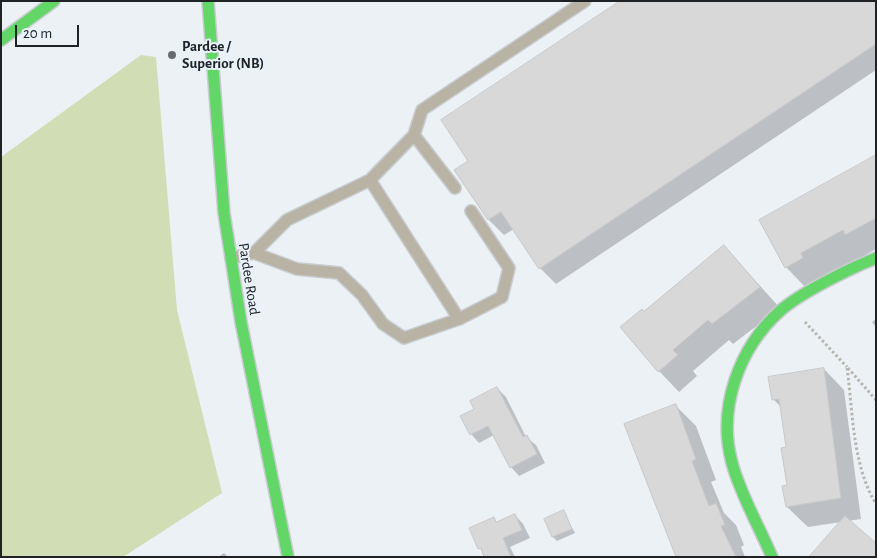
<!DOCTYPE html>
<html>
<head>
<meta charset="utf-8">
<style>
	body { margin:0 }
	#map { position:relative; width:877px; height:558px; overflow:hidden; background:#ecf1f6; font-family:"Alegreya Sans",sans-serif }
	canvas { display:block }
	.frame { position:absolute; inset:0; border:2px solid #202326; pointer-events:none }
	.scale { position:absolute; left:15px; top:25px; width:64px; height:22px; box-sizing:border-box; border:2px solid #202326; border-top:0; padding-left:6px; font-size:15px; line-height:18px; white-space:nowrap; color:#202326; -webkit-text-stroke:4px #e8f2fa; paint-order:stroke }
</style>
</head>
<body>
<div id="map">
<canvas width="877" height="558"></canvas>
<div class="frame"></div>
<div class="scale">20 m</div>
</div>
<script>
const ctx = document.querySelector('canvas').getContext('2d');
ctx.lineJoin = 'round';
function fill(path, color) { ctx.fillStyle = color; ctx.fill(path, 'evenodd'); }
function strokePath(path, color, width, dash) { ctx.strokeStyle = color; ctx.lineWidth = width; ctx.lineCap = dash ? 'butt' : 'round'; ctx.setLineDash(dash || []); ctx.stroke(path); }
function label(font, color, halo, rows, align = 'center') {
  ctx.font = font + ' "Alegreya Sans",sans-serif'; ctx.lineWidth = 4; ctx.setLineDash([]); ctx.textBaseline = 'middle'; ctx.strokeStyle = halo; ctx.fillStyle = color; for (const [text, x, y, turn = 0] of rows) {
    ctx.save(); ctx.translate(x, y); ctx.rotate((+turn || 0) * Math.PI / 180); ctx.textAlign = isNaN(turn) ? turn : align; if (halo) ctx.strokeText(text, 0, 0); ctx.fillText(text, 0, 0); ctx.restore();
  }
}
const forest = new Path2D(`
	M141,55L156,57L177,310L222,493L123,557H1V157Z`);
const shadow = new Path2D(`
	M876,1V70L556,284L540,268L514,229L504,235L489,220L470,162Z
	M876,157V249L806,288L786,267Z
	M724,246L780,308L733,344L729,340L693,371L697,376L679,392L659,371L644,313Z
	M876,319V327L872,322Z
	M824,369L844,390L861,519L808,527L787,507L788,448L781,407L773,399Z
	M497,388L506,397L526,437L536,445L545,463L519,476L511,467L494,435L479,443L471,434L475,410Z
	M675,405L696,426L716,480L711,482L724,513L736,525L744,545L741,547L745,557H677Z
	M563,512L575,533L557,541L553,537Z
	M515,515L523,524L530,538L510,547L515,557H485L470,529L493,518L497,523Z
	M224,553L228,557H218Z`);
const building = new Path2D(`
	M620,1H876V44L539,269L501,212L488,220L454,170L468,161L441,120Z
	M876,155V218L845,235L843,230L801,253L803,258L785,268L759,220Z
	M724,245L760,287L712,324L708,320L673,350L678,355L658,372L620,327L642,309L644,311Z
	M824,368L841,498L786,507L782,486L787,485L781,448L786,447L779,399L772,400L768,377Z
	M497,387L523,437L527,435L537,454L510,468L488,426L470,435L460,416L474,409L470,401Z
	M676,404L696,459L692,461L709,506L716,503L725,525L721,526L736,557H676L624,424Z
	M564,510L572,529L552,537L544,519Z
	M515,514L522,530L503,538L511,557H484L481,548L478,549L469,528L494,517L496,522Z
	M845,516L876,543V557H809Z`);
const path = new Path2D(`
	M805,322L847,367
	M876,400L847,367C853,412 852,464 876,504`);
const lane = new Path2D(`
	M414,135L455,188
	M370,180L459,319
	M254,253L297,269L339,273L362,295L383,324L404,338L459,319L502,297L509,268L471,211
	M231,258L254,253L287,220L370,180L414,135L422,110L585,1`);
const fast = new Path2D(`
	M208,1L224,213L241,322L288,557
	M1,40L54,1
	M772,557C759,526 741,496 732,463C717,408 739,348 780,311C800,293 851,268 876,258`);
const markers = [
	[172,55,5,"#676b6f"]
];
const poiNames = [
	["Pardee /",182,46],
	["Superior (NB)",182,63]
];
const streetNames = [
	["Pardee Road",249,279,81]
];
fill(forest, '#d0ddb5');
fill(shadow, '#0003');
fill(building, '#d8d8d9');
strokePath(building, '#c7c7c8', 1);
strokePath(lane, '#c8ccd0', 14);
strokePath(fast, '#c8ccd0', 14);
strokePath(path, '#b6b5af', 3, [2.5, 2.5]);
strokePath(lane, '#b8b3a4', 11);
strokePath(fast, '#63d668', 11);
for (const [x, y, r, color] of markers) { const dot = new Path2D(); dot.arc(x, y, r, 0, 2 * Math.PI); ctx.fillStyle = color; ctx.fill(dot); strokePath(dot, '#e8f2fa', 2); }
label('bold 15px', '#202326', '#e8f2fa', poiNames, 'left');
label('15px', '#202326', '#e8f2fa', streetNames);
</script>
</body>
</html>
